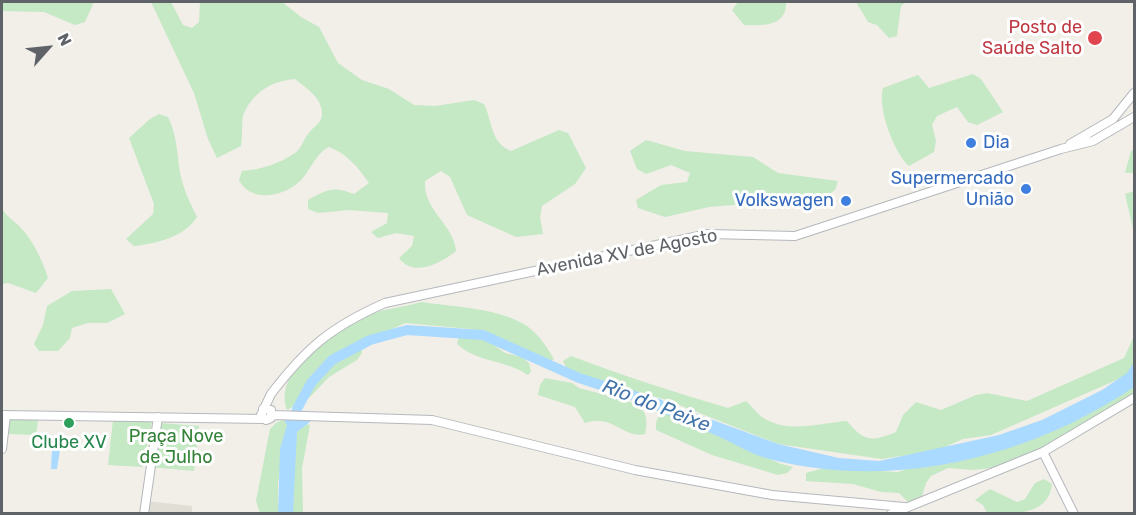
<!DOCTYPE html>
<html>
<head>
<meta charset="utf-8">
<style>
	body { margin:0 }
	#map { position:relative; width:1136px; height:515px; overflow:hidden; background:#f1efe8; font-family:Rubik,sans-serif }
	canvas { display:block }
	.frame { position:absolute; inset:0; border:3px solid #5f6368; pointer-events:none }
	.north { position:absolute; left:18px; top:18px; width:60px; height:60px; -webkit-text-stroke:4px #fff; paint-order:stroke; rotate:63deg; font-size:16px; font-weight:700; line-height:24px; text-align:center; color:#5f6368 }
	.north::after { content:''; display:block; margin:auto; width:21px; height:27px; background:#5f6368; clip-path:polygon(50% 0,100% 100%,50% 72%,0 100%) }
</style>
</head>
<body>
<div id="map">
<canvas width="1136" height="515"></canvas>
<div class="frame"></div>
<div class="north">N</div>
</div>
<script>
const ctx = document.querySelector('canvas').getContext('2d');
ctx.lineJoin = 'round';
function fill(path, color) { ctx.fillStyle = color; ctx.fill(path, 'evenodd'); }
function strokePath(path, color, width, dash) { ctx.strokeStyle = color; ctx.lineWidth = width; ctx.lineCap = dash ? 'butt' : 'round'; ctx.setLineDash(dash || []); ctx.stroke(path); }
function label(font, color, halo, rows, align = 'center') {
  ctx.font = font + ' Rubik,sans-serif'; ctx.lineWidth = 6; ctx.setLineDash([]); ctx.textBaseline = 'middle'; ctx.strokeStyle = halo; ctx.fillStyle = color; for (const [text, x, y, turn = 0] of rows) {
    ctx.save(); ctx.translate(x, y); ctx.rotate((+turn || 0) * Math.PI / 180); ctx.textAlign = isNaN(turn) ? turn : align; if (halo) ctx.strokeText(text, 0, 0); ctx.fillText(text, 0, 0); ctx.restore();
  }
}
const education = new Path2D(`
	M147,501L192,506V513L146,514Z`);
const green = new Path2D(`
	M2,2H94L85,22L75,25L44,12L2,11Z
	M151,2H171L183,25L192,28L199,22L200,2H282L301,17L319,27L338,63L362,80L389,89L414,105L435,106L474,100L484,104C493,123 490,142 511,151L559,130L568,133L586,168L575,184L542,206L540,217L543,234L516,237L467,215L450,177L441,171L425,181C423,211 454,224 456,251C441,263 414,278 399,258L412,246L414,236L396,233L378,238L371,232L387,223L388,213L349,210L318,213L308,209V200C328,189 332,186 354,194L369,183C359,168 346,153 329,147C314,155 311,171 299,182C282,197 251,203 239,180L242,171C260,170 281,163 295,153C302,148 303,140 308,134C313,127 321,124 322,115C323,98 306,88 295,79C271,81 254,92 244,113C241,118 243,138 241,146L217,158L208,139L194,93Z
	M738,2H786C787,26 763,26 744,25L732,10Z
	M856,2H906L901,6L897,36L889,38L877,25L868,22Z
	M973,74L981,79L1003,112L977,125L968,122L957,107L937,116L932,125L936,141L934,152L909,166C894,153 877,107 883,88L918,75L929,88Z
	M159,114L168,117C177,135 177,154 180,173C183,188 190,203 197,217C183,238 157,243 134,246L126,239L153,214L154,204L129,138L150,119Z
	M646,140L685,151L753,157L778,173L838,181L835,190L828,195L802,206L745,204L709,207L665,217L638,208L636,200L661,185L687,182L690,173L671,165L646,174L637,169L630,151Z
	M1134,149V173H1125L1131,151Z
	M1134,191V233L1125,194Z
	M2,208C7,218 14,220 21,228C33,240 43,262 48,278L36,293L8,283L2,284Z
	M111,289L125,314L107,323H88L72,328L70,338L58,351H39L34,344L43,325L47,306L72,291Z
	M421,302C453,307 507,308 532,330C541,338 548,349 554,359L546,363L489,334L471,329L405,323L362,344V353L357,360L329,377L310,397L287,410C272,368 338,327 371,314C387,308 405,307 421,302Z
	M467,332L483,337L505,353L522,357L529,363L531,372L528,375C507,360 478,363 457,344L459,336Z
	M1134,336V369L1130,374L991,435L963,439L938,450L882,459L778,444L664,399L583,379L568,371L563,361L571,356C623,376 674,392 728,408L746,401C753,407 758,416 767,420C791,433 821,423 847,421C864,442 872,442 896,432L903,415L916,402L941,410L976,395L987,393L1027,401L1124,358Z
	M545,378L572,383L579,388L635,403C647,411 648,420 645,434C623,439 613,413 585,423L575,407L538,395L540,385Z
	M1134,387V395L1061,444L992,468L974,470L948,468L931,476L926,483L920,502L913,507L899,493L881,492L853,484L806,481V473L824,468L898,472Z
	M669,411L781,464L793,467L787,473L778,475L712,455L656,430C655,418 659,414 669,411Z
	M8,420H38L36,435L7,434Z
	M113,420L152,421L143,467L108,465Z
	M283,420L288,422L278,483V513H260L256,501L270,429L276,423Z
	M160,423L199,426L194,471L151,467Z
	M301,423L310,425L302,468L303,513L288,514L296,425Z
	M1044,479L1052,484C1049,515 1016,514 987,513L983,505L975,500L990,489L1017,502L1025,499L1035,483Z`);
const water = new Path2D(`
	M1134,362V387C1029,458 890,492 766,458C751,454 737,445 724,439C698,427 672,416 644,406L648,396L778,444L839,458L879,461L999,435L1042,420L1102,390L1127,373Z
	M281,414L316,417L297,432L293,513L278,514L280,449L287,425Z
	M52,449L60,450L57,469H51Z`);
const river = new Path2D(`
	M294,424L297,409L311,383L332,360L370,340L407,330L483,335L579,378L659,404`);
const minor = new Path2D(`
	M1070,144L1113,119L1134,93
	M263,409L271,410V418L266,420L261,415L271,394C307,347 331,327 385,303L708,234L795,236L1061,149L1093,141L1134,117
	M2,415L264,419
	M273,415L432,420L635,470L772,495L904,507
	M2,449L6,415
	M1043,452L1074,514
	M144,514L158,417
	M891,514L1043,452L1134,398`);
const markers = [
	[1095,38,8,"#e0444e"],
	[971,143,6,"#3f7fe0"],
	[1026,189,6,"#3f7fe0"],
	[846,201,6,"#3f7fe0"],
	[69,423,6,"#2e9e5b"]
];
const healthNames = [
	["Posto de",1082,28],
	["Saúde Salto",1082,49]
];
const shopNames = [
	["Dia",983,143,"left"],
	["Supermercado",1014,179],
	["União",1014,200],
	["Volkswagen",834,201]
];
const streetNames = [
	["Avenida XV de Agosto",627,253,-11]
];
const parkNames = [
	["Praça Nove",176,437],
	["de Julho",176,458]
];
const leisureNames = [
	["Clube XV",69,443]
];
const waterNames = [
	["Rio do Peixe",656,406,21]
];
fill(education, '#e1ded6');
fill(green, '#c5e8c5');
fill(water, '#aadaff');
strokePath(river, '#aadaff', 10);
strokePath(minor, '#b5b8bc', 10);
strokePath(minor, '#fff', 8);
for (const [x, y, r, color] of markers) { const dot = new Path2D(); dot.arc(x, y, r, 0, 2 * Math.PI); ctx.fillStyle = color; ctx.fill(dot); strokePath(dot, '#fff', 2); }
label('18px', '#be3a42', '#fff', healthNames, 'right');
label('18px', '#366cbe', '#fff', shopNames, 'right');
label('18px', '#5f6368', '#fff', streetNames);
label('18px', '#348238', '#fff', parkNames);
label('18px', '#27864d', '#fff', leisureNames);
label('italic 20px', '#4174aa', '#fff', waterNames);
</script>
</body>
</html>
